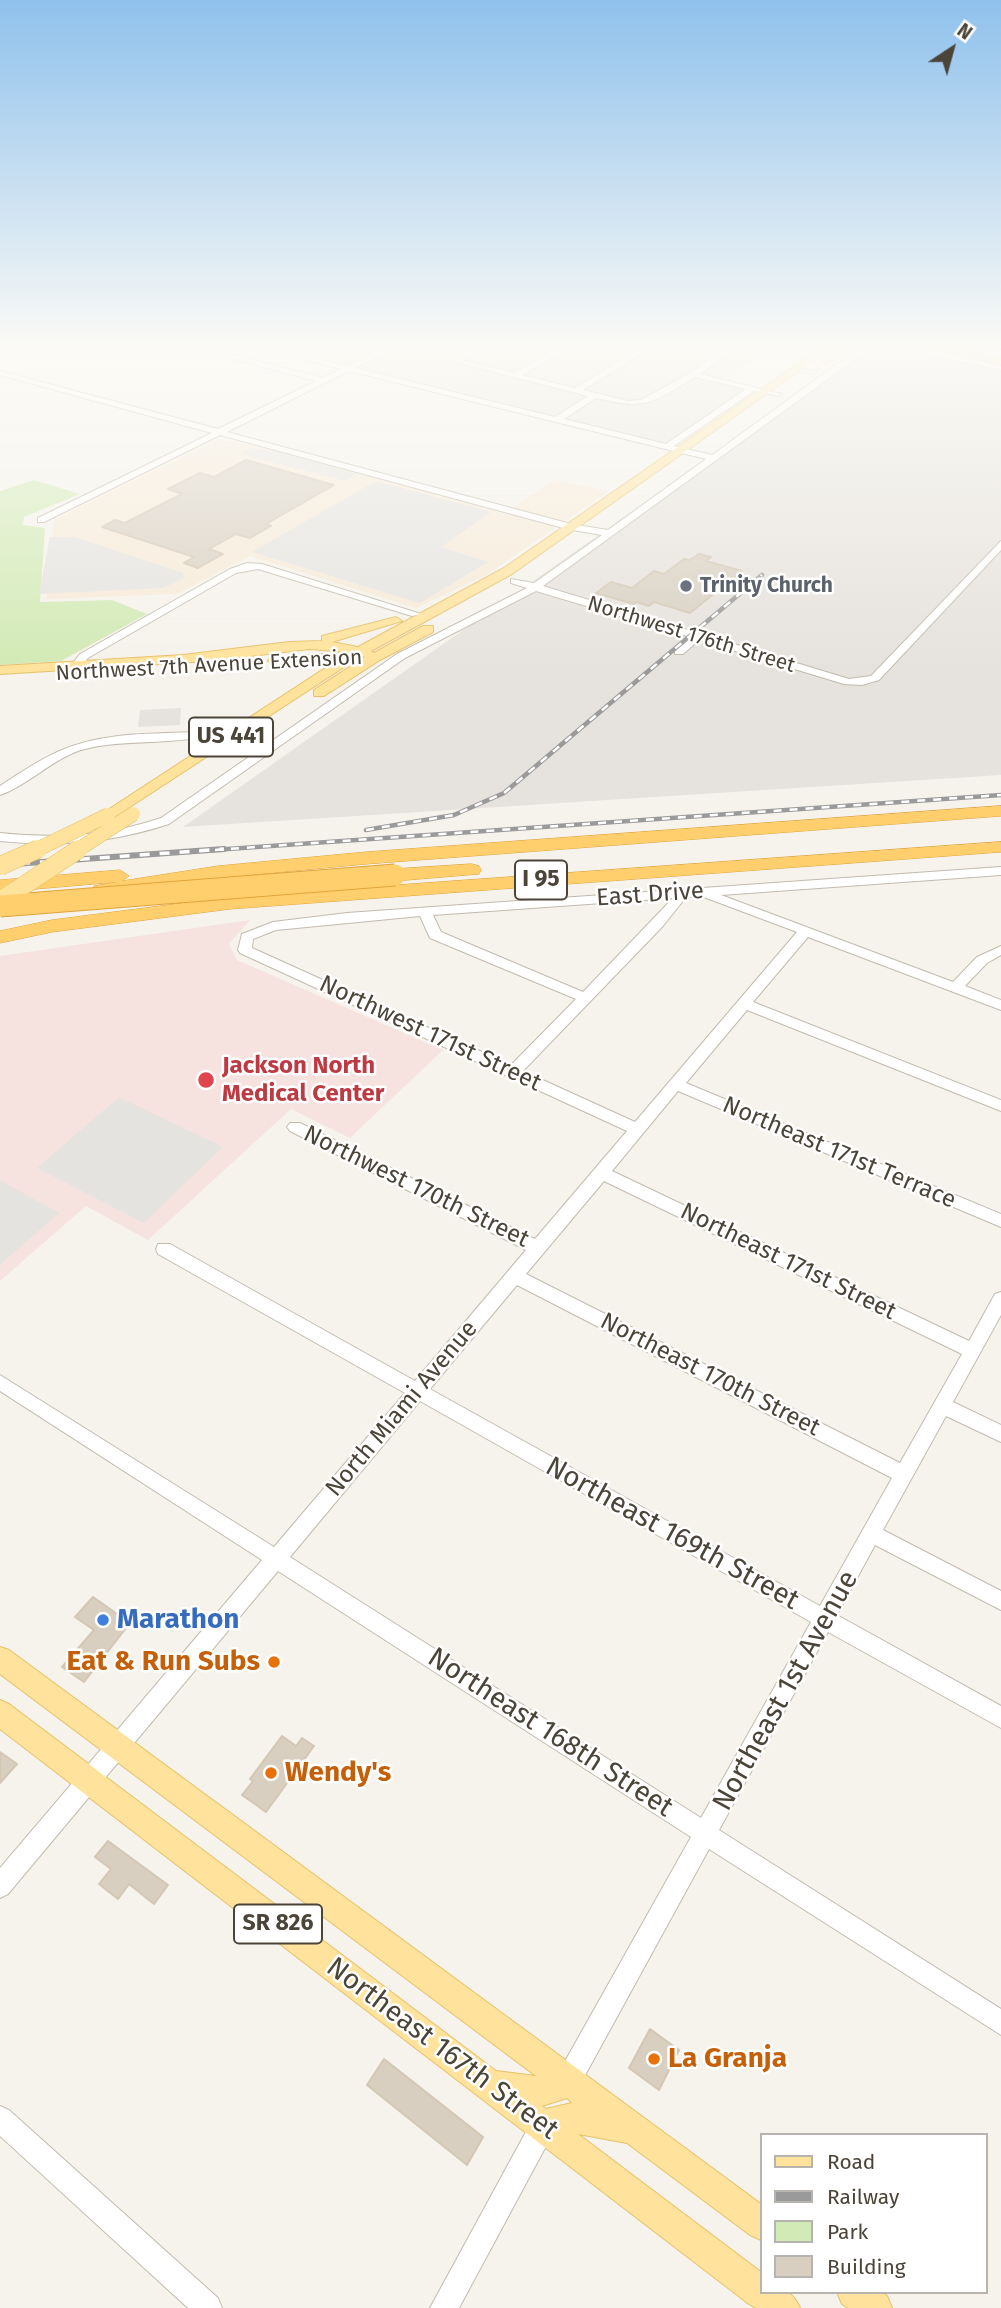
<!DOCTYPE html>
<html>
<head>
<meta charset="utf-8">
<style>
	body { margin:0 }
	#map { position:relative; width:1001px; height:2308px; overflow:hidden; background:#f6f3ec; font-family:"Fira Sans",sans-serif }
	canvas { display:block }
	.legend { position:absolute; left:760px; top:2133px; width:228px; height:161px; box-sizing:border-box; background:#fff; border:2px solid #b7b4b0; margin:0; padding:9px 12px; list-style:none; font-size:21px; color:#4b4439 }
	.legend li { display:flex; align-items:center; gap:14px; height:35px }
	.legend b { width:35px; border:2px solid #b7b4b0 }
	.north { position:absolute; left:917px; top:14px; width:70px; height:70px; -webkit-text-stroke:5px #fff; paint-order:stroke; rotate:36deg; font-size:19px; font-weight:700; line-height:28px; text-align:center; color:#4b4439 }
	.north::after { content:''; display:block; margin:auto; width:24px; height:32px; background:#4b4439; clip-path:polygon(50% 0,100% 100%,50% 72%,0 100%) }
</style>
</head>
<body>
<div id="map">
<canvas width="1001" height="2308"></canvas>
<ul class="legend">
<li><b style="height:9px;background:#ffe39c"></b>Road</li>
<li><b style="height:9px;background:#9a9a9a"></b>Railway</li>
<li><b style="height:19px;background:#d2eab5"></b>Park</li>
<li><b style="height:19px;background:#d8cfc1"></b>Building</li>
</ul>
<div class="north">N</div>
</div>
<script>
const ctx = document.querySelector('canvas').getContext('2d');
ctx.lineJoin = 'round';
function fill(path, color) { ctx.fillStyle = color; ctx.fill(path, 'evenodd'); }
function strokePath(path, color, width, dash) { ctx.strokeStyle = color; ctx.lineWidth = width; ctx.lineCap = dash ? 'butt' : 'round'; ctx.setLineDash(dash || []); ctx.stroke(path); }
function label(font, color, halo, rows, align = 'center') {
  ctx.font = font + ' "Fira Sans",sans-serif'; ctx.lineWidth = 5; ctx.setLineDash([]); ctx.textBaseline = 'middle'; ctx.strokeStyle = halo; ctx.fillStyle = color; for (const [text, x, y, turn = 0] of rows) {
    ctx.save(); ctx.translate(x, y); ctx.rotate((+turn || 0) * Math.PI / 180); ctx.textAlign = isNaN(turn) ? turn : align; if (halo) ctx.strokeText(text, 0, 0); ctx.fillText(text, 0, 0); ctx.restore();
  }
}
const residential = new Path2D(`
	M261,344H766L771,348L720,382L747,388L667,444Z`);
const commercial = new Path2D(`
	M218,439L286,452L505,514L553,480L609,491L486,575L416,608L250,556L177,594L46,599L54,520Z`);
const industrial = new Path2D(`
	M870,344H903L1001,364V775L183,827Z
	M181,708L180,725L138,727L140,710Z`);
const medical = new Path2D(`
	M250,920L229,944L237,960L443,1050L350,1138L291,1109L148,1240L86,1206L0,1281V956Z`);
const green = new Path2D(`
	M34,480L80,494L24,517L23,525L45,528L40,602L112,600L147,614L61,661L0,665V491Z`);
const parking = new Path2D(`
	M251,448L282,453L357,474L345,481L241,454Z
	M376,481L491,512L441,547L488,562L420,603L252,552Z
	M50,537H73L87,541L183,573L184,578L163,588L39,594Z
	M119,1097L223,1147L144,1223L37,1168Z
	M0,1180L59,1213L0,1265Z`);
const building = new Path2D(`
	M246,460L334,485L266,524L271,526L250,538L236,534L209,549L223,554L198,568L184,563L194,557L102,527L115,520L125,523L182,494L168,489L200,473L214,477Z
	M699,554L711,557L706,561L742,571L690,613L654,602L649,606L636,602L634,604L596,593L611,582L632,588L654,571L664,574L684,559L690,560Z
	M93,1597L130,1623L84,1682L62,1667L94,1630L75,1617Z
	M282,1736L296,1746L302,1738L314,1746L266,1812L242,1795L253,1781L250,1779Z
	M0,1752L17,1764L0,1783Z
	M108,1841L168,1885L154,1904L129,1884L118,1899L99,1884L111,1869L95,1857Z
	M650,2029L679,2050L659,2090L629,2068Z
	M384,2059L483,2137L467,2165L367,2085Z`);
const minor = new Path2D(`
	M178,344H191L323,378L341,369L244,344H257L347,366L392,344H402L355,368L555,417L588,396L451,361L481,344H490L462,360L514,373L566,344H575L522,375L575,388L646,345L649,349L583,390L628,401L641,400L692,372L727,344H735L721,359L700,374L782,394L778,396L754,391L674,446L712,455L862,346C894,336 966,358 1001,366V370L891,347L878,346L868,350L543,586L849,679L871,676L1001,541V550L879,680L862,685L844,684L699,640L683,654H675V650L690,637L536,591L405,658L169,824C115,842 57,847 0,841V833C54,839 109,836 161,818L397,654L527,588L511,583V579L534,583L602,535L567,529L220,435L44,522H38V518L212,433L0,375V371L218,429L316,381ZM349,371L706,459L608,530L571,524L227,432ZM695,377L746,389L666,444L564,419L596,398C647,410 651,404 695,377Z
	M802,363L819,366L820,368L816,370L799,367Z
	M247,563L262,564L421,614L412,616L258,569L236,573L88,658L74,675L65,673L80,654L230,569Z
	M197,732L203,735L201,737C162,745 120,739 81,750C51,760 27,786 0,795V786C20,773 40,759 62,750C104,732 152,734 197,732Z
	M1001,867V875L721,895L953,982L977,957L1001,946V955L987,963L965,986L1001,1000V1010L808,937L753,1002L1001,1100V1111L747,1010L686,1083L1001,1214V1227L678,1091L612,1171L969,1341L995,1294L1001,1292V1315L953,1402L1001,1425V1442L946,1416L883,1530L1001,1591V1610L875,1545L837,1615L1001,1706V1728L828,1632L719,1830L1001,2009V2035L709,1849L577,2090L568,2094L559,2090L555,2081L559,2072L691,1837L278,1571L8,1894L0,1898V1868L262,1560L0,1391V1375L274,1547L405,1393L158,1254L156,1249L158,1244H170L415,1381L526,1250L290,1131L287,1127L290,1123H300L535,1239L627,1131L240,953L238,950L242,934L273,922L347,913ZM701,896L797,932L635,1122L523,1071L663,926L686,897ZM673,898L583,992L441,932L433,915ZM420,916L430,938L576,999L511,1065L252,948L253,939L276,930ZM604,1181L962,1354L900,1463L526,1274ZM517,1285L892,1478L820,1606L430,1389ZM420,1401L811,1622L701,1818L290,1557Z
	M0,2106L9,2110L218,2298L222,2308H188L0,2136Z
	M543,2113L552,2117L556,2126L552,2135L459,2308H430L534,2117Z`);
const major = new Path2D(`
	M826,344H837L512,574L371,651L374,653L423,626H433V632L380,660L324,696H314V690L365,657L361,656L113,818L108,820L100,815L336,661L275,665L268,661L270,658L349,652L309,649L209,661L0,674V666L183,655L289,642L322,641V636L392,618L396,617L402,621L332,642L358,647L504,568Z
	M845,344H856L828,364H822V360Z
	M914,344H932L1001,358V364Z
	M0,1647L9,1650L761,2204V2240L750,2235L627,2143L578,2134L761,2272V2292C782,2292 791,2287 800,2308H756L749,2304L0,1729V1700L9,1704L496,2071L536,2076L0,1674ZM567,2098L572,2103L546,2109L542,2106Z
	M837,2292H882L887,2296L892,2308H848L842,2304Z`);
const highway = new Path2D(`
	M1001,806V816L366,864L218,878L101,896L94,894L92,890L94,886L117,882L0,892V880L120,870L129,876L122,881L218,866L366,852Z
	M1001,842V852L230,909L52,932L0,943V931L52,920L230,897Z
	M472,864L479,866L481,870L479,874L395,881L386,875L395,869Z`);
const railFar1 = new Path2D(`
	M366,830L454,815L504,793L762,575
	M199,851L1001,795`);
const rail = new Path2D(`
	M0,865L224,849`);
const majorBridgeFar1 = new Path2D(`
	M34,851L108,815
	M76,851L133,814`);
const majorBridge = new Path2D(`
	M0,866L38,849
	M0,901L79,849`);
const highwayBridge = new Path2D(`
	M0,906L395,875`);
const markers = [
	[686,586,7,"#6b7280"],
	[206,1080,9,"#e0444e"],
	[103,1620,7,"#3f7fe0"],
	[274,1662,7,"#e8710a"],
	[271,1773,7,"#e8710a"],
	[654,2059,7,"#e8710a"]
];
const farWorshipnames = [
	["Trinity Church",700,586]
];
const farStreetnames = [
	["Northwest 176th Street",691,635,17],
	["Northwest 7th Avenue Extension",209,666,-3]
];
const shields = [
	[231,737,84],
	[541,880,52],
	[278,1924,88]
];
const shieldNames = [
	["US 441",231,737],
	["I 95",541,880],
	["SR 826",278,1924]
];
const streetNames = [
	["East Drive",650,895,-4],
	["Northwest 171st Street",430,1034,25],
	["Northeast 171st Terrace",839,1153,23],
	["Northwest 170th Street",416,1187,26],
	["Northeast 171st Street",788,1262,26],
	["Northeast 170th Street",710,1375,27],
	["North Miami Avenue",402,1409,-50]
];
const healthNames = [
	["Jackson North",222,1066],
	["Medical Center",222,1094]
];
const nearStreetnames = [
	["Northeast 169th Street",672,1534,29],
	["Northeast 1st Avenue",786,1691,-61],
	["Northeast 168th Street",550,1733,33],
	["Northeast 167th Street",442,2049,37]
];
const nearShopnames = [
	["Marathon",117,1620]
];
const nearFoodnames = [
	["Eat & Run Subs",260,1662,"right"],
	["Wendy's",285,1773],
	["La Granja",668,2059]
];
fill(residential, '#eae5da');
fill(commercial, '#f7ead8');
fill(industrial, '#e6e2dd');
fill(medical, '#f6e3e0');
fill(green, '#d2eab5');
fill(parking, '#e5e3e0');
fill(building, '#d8cfc1');
strokePath(building, '#d3c7b4', 2);
strokePath(minor, '#c2bbae', 2);
strokePath(major, '#e6c16a', 2);
strokePath(highway, '#e0a43c', 1);
fill(minor, '#fff');
fill(major, '#ffe39c');
fill(highway, '#ffcf6e');
strokePath(railFar1, '#9a9a9a', 4.5);
strokePath(rail, '#9a9a9a', 6);
strokePath(railFar1, '#fff', 2.5, [8]);
strokePath(rail, '#fff', 3.5, [10]);
strokePath(majorBridgeFar1, '#e6c16a', 15, []);
strokePath(majorBridge, '#e6c16a', 19, []);
strokePath(highwayBridge, '#e0a43c', 23, []);
strokePath(majorBridgeFar1, '#ffe39c', 14);
strokePath(majorBridge, '#ffe39c', 18);
strokePath(highwayBridge, '#ffcf6e', 21);
const sky = ctx.createLinearGradient(0, 0, 0, 667);
sky.addColorStop(0, '#8fc1ec');
sky.addColorStop(0.52, '#fbfaf6');
sky.addColorStop(1, '#fbfaf600');
ctx.fillStyle = sky;
ctx.fillRect(0, 0, 1001, 667);
for (const [x, y, r, color] of markers) { const dot = new Path2D(); dot.arc(x, y, r, 0, 2 * Math.PI); ctx.fillStyle = color; ctx.fill(dot); strokePath(dot, '#fff', 2.5); }
label('bold 21px', '#5b616d', '#fff', farWorshipnames, 'left');
label('21px', '#4b4439', '#fff', farStreetnames);
for (const [x, y, w] of shields) { const box = new Path2D(); box.roundRect(x - w / 2, y - 19.5, w, 39, 5); ctx.fillStyle = '#fff'; ctx.fill(box); strokePath(box, '#4b4439', 2); }
label('bold 23px', '#4b4439', null, shieldNames);
label('24px', '#4b4439', '#fff', streetNames);
label('bold 24px', '#be3a42', '#fff', healthNames, 'left');
label('28px', '#4b4439', '#fff', nearStreetnames);
label('bold 28px', '#366cbe', '#fff', nearShopnames, 'left');
label('bold 28px', '#c56008', '#fff', nearFoodnames, 'left');
</script>
</body>
</html>
